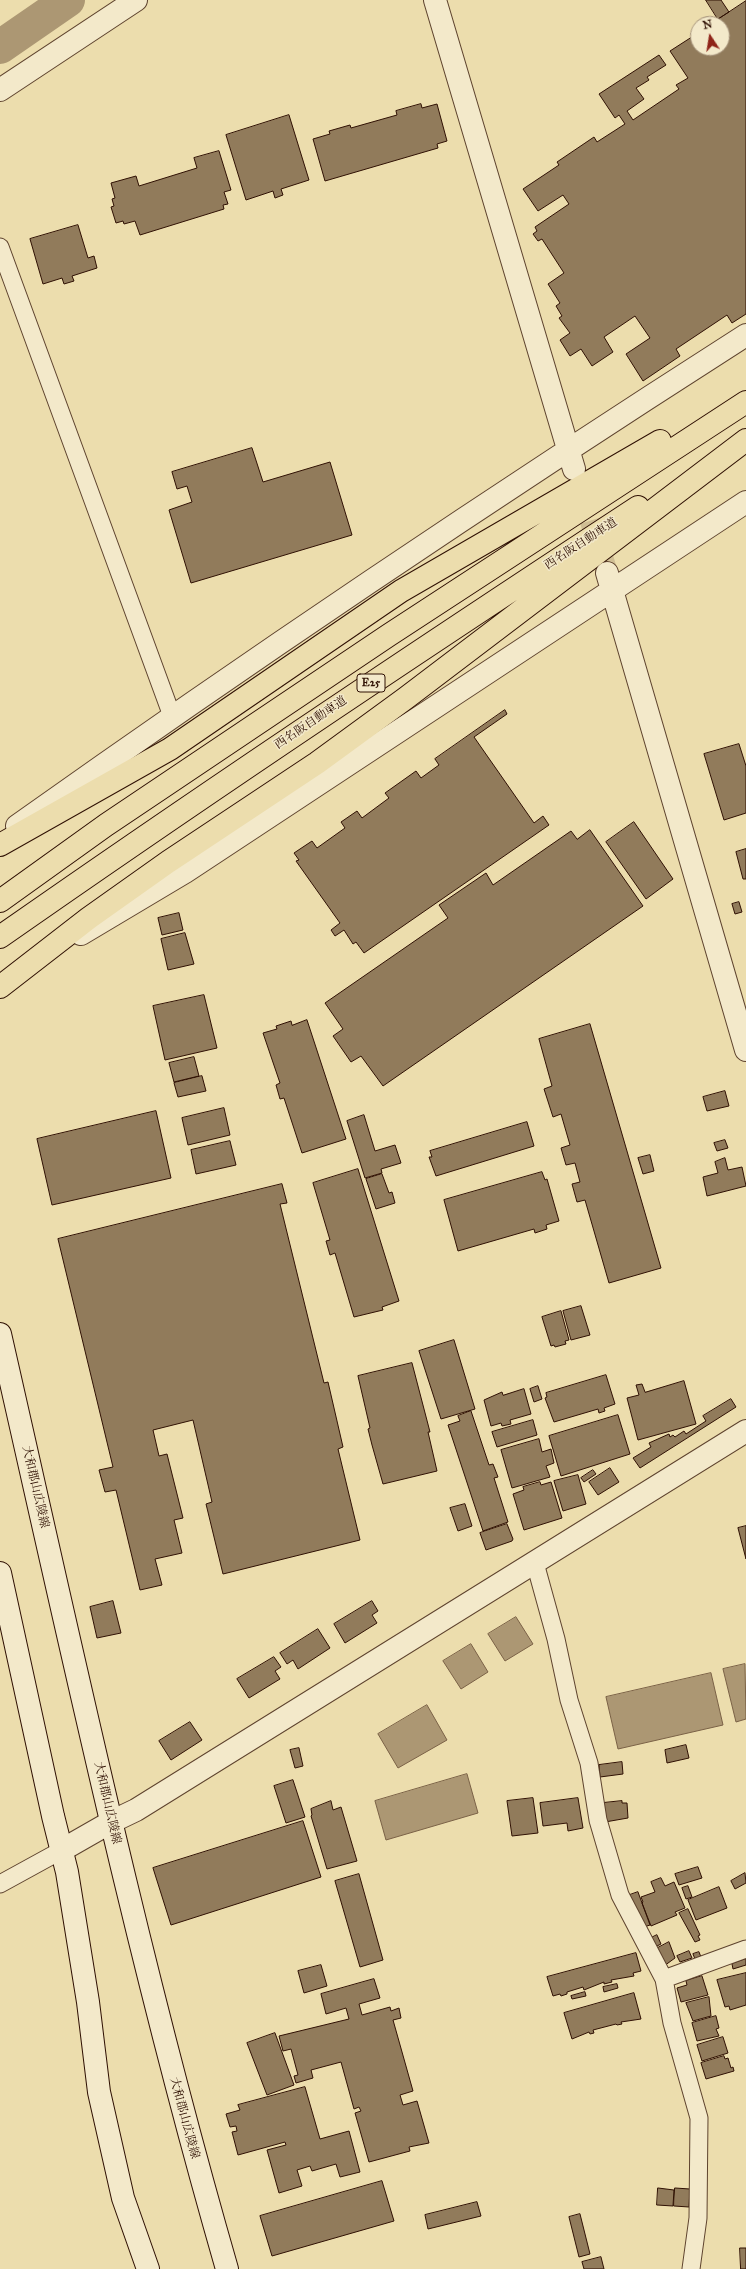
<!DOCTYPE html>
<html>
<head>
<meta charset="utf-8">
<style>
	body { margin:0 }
	#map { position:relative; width:746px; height:2269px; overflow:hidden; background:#ecddad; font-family:"IM FELL Great Primer",serif }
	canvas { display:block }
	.north { position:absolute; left:690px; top:16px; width:40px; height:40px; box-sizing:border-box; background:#f3e9ca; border:1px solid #a5927a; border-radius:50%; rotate:348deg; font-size:11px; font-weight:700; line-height:16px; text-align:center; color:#2f1003 }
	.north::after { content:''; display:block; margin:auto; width:14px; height:18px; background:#8f2418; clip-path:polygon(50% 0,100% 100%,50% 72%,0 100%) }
</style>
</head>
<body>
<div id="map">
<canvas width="746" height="2269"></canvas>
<div class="north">N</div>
</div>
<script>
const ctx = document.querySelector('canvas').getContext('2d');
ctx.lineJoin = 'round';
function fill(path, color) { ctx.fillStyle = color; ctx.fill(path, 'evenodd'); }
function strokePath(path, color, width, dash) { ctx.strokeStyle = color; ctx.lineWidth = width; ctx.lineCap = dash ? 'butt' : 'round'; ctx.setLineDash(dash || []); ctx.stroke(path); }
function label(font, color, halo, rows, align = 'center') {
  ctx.font = font + ' "IM FELL Great Primer","Noto Serif JP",serif'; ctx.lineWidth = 3; ctx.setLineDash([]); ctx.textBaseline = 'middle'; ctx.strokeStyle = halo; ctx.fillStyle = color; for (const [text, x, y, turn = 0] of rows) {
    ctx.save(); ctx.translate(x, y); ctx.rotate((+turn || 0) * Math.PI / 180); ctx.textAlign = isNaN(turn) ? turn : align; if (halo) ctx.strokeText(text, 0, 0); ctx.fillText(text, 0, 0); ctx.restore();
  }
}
const water = new Path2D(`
	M516,1617L533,1644L505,1661L488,1634Z
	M471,1644L488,1672L461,1689L443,1661Z
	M745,1664L746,1719L736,1722L723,1669Z
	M711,1673L723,1725L618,1749L606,1697Z
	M427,1705L447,1740L398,1768L378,1734Z
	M467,1774L478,1813L386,1840L375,1801Z`);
const river = new Path2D(`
	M0,47L68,0`);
const building = new Path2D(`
	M706,0H721L729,12L718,19Z
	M746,1V314L732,323L727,315L676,349L680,356L643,381L626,354L650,338L635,316L604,337L613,352L592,366L581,349L570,356L560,340L570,333L559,318L562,316L556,306L560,303L548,284L564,273L542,239L538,241L533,234L537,231L535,227L569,204L563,195L538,211L523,189L559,165L557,162L594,137L597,142L625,124L619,115L615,118L599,94L659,55L666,65L647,77L649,80L636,88L644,99L627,111L633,120L679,89L676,85L688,78L670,51L698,33V48H722V24H711Z
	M421,104L422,108L437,104L447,141L437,144L438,148L325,181L313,139L330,134L329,131L350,125L351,128L397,115L396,111Z
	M289,115L309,180L281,189L283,195L275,198L273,191L246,200L226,135Z
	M219,151L231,190L224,192L228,204L223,205L224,209L140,235L135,221L124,224L123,221L116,223L111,207L114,206L112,199L115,198L111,183L136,176L139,186L197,168L194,158Z
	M78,225L88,258L94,256L97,268L72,276L74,281L64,284L62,278L43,284L30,239Z
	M252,448L263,482L330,462L352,535L191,583L169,510L192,502L187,486L177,489L172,472Z
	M505,710L507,714L474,737L534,823L543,816L549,825L364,953L356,942L353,944L344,930L335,936L331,930L340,923L296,861L299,860L294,853L312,841L317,848L345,828L341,822L357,811L362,818L389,798L385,793L416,771L421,778L439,765L435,759Z
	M739,744L746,766V813L724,820L704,754Z
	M634,822L673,879L646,899L606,842Z
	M590,830L643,906L383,1086L361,1056L351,1062L333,1036L343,1029L325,1003L448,918L439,905L486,873L493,885L571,831L577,839Z
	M746,849V879H743L736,852Z
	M739,902L742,912L735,914L732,904Z
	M179,913L183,930L162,935L158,918Z
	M185,933L194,964L168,970L161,939Z
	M204,995L217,1048L165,1060L153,1006Z
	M307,1020L346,1139L302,1153L284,1098L280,1099L276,1085L280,1083L263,1033L277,1029L276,1026L291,1021L292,1025Z
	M590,1024L661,1268L609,1283L585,1200L577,1202L572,1184L580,1182L575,1163L566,1165L561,1148L570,1145L561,1114L553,1117L544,1089L552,1086L539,1039Z
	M194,1057L199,1076L174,1082L169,1063Z
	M202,1076L206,1091L178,1097L174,1083Z
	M725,1091L729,1106L707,1111L703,1097Z
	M224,1108L230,1135L188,1145L182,1118Z
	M156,1111L171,1178L52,1205L37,1139Z
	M364,1115L375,1151L395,1145L401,1163L381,1169L382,1173L365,1178L347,1121Z
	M527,1122L534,1146L436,1176L429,1157H432L430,1151Z
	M725,1140L728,1148L717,1151L714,1143Z
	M230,1141L236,1165L196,1174L191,1150Z
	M650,1155L654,1171L643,1174L638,1158Z
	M725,1158L728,1170L742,1167L746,1186L707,1196L703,1177L718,1173L715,1162Z
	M358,1169L399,1301L382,1307L383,1310L354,1317L335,1253L330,1255L326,1241L330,1240L313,1183Z
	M542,1172L545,1180L547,1179L559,1221L546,1225L547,1229L535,1233L534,1229L458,1251L444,1200Z
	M382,1174L389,1193L392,1192L395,1203L376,1209L366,1179Z
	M282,1184L287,1203L280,1204L324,1383L328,1382L343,1447L338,1449L360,1540L223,1574L206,1504L212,1502L193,1420L153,1430L159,1456L167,1454L183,1518L174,1520L182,1553L155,1559L162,1585L140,1590L116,1490L105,1492L99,1470L113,1467L58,1239Z
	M581,1306L590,1335L571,1340L563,1311Z
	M561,1311L569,1340L565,1341L566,1344L555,1347L554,1345L551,1346L542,1317Z
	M454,1340L475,1409L441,1419L419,1351Z
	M412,1363L430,1432H428L437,1471L383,1484L372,1445L368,1429L370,1428L358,1376Z
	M606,1375L615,1404L604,1408L605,1411L599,1413L598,1409L554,1422L545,1398L547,1397L546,1393Z
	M684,1381L696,1424L638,1440L627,1398L639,1395L636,1385L642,1384L645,1392Z
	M538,1386L542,1399L534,1402L530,1389Z
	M524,1389L531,1414L510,1420L511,1424L502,1426L501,1423L491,1426L484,1400L502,1392L503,1395Z
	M731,1399L736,1407L640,1468L633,1458L651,1447L649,1443L669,1434L670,1437L673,1435L675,1437L684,1431L686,1434L706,1421L703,1416Z
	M471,1411L489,1465L493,1464L498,1477L494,1478L508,1522L483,1531L448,1425L460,1421L458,1416Z
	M618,1415L630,1454L561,1476L549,1436Z
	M533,1420L537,1435L497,1447L492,1432Z
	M539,1439L542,1452L551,1449L554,1463L546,1466L550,1477L512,1488L501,1450Z
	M610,1468L619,1482L598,1495L589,1482Z
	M593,1470L596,1474L584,1482L581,1478Z
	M578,1475L586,1504L563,1511L554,1481Z
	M540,1482L541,1485L551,1482L562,1518L524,1530L513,1494L524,1490L523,1487Z
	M465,1504L472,1526L458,1531L450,1508Z
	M507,1524L513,1539L512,1541L486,1550L480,1533Z
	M746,1526V1559L738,1528Z
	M113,1601L121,1633L97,1638L90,1607Z
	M372,1601L378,1611L372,1615L377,1623L345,1643L334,1624Z
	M318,1629L330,1648L298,1669L293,1660L287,1664L280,1653Z
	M274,1657L281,1667L275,1671L280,1679L249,1698L237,1679Z
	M190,1722L202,1740L171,1760L159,1741Z
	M686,1745L689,1758L667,1763L665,1750Z
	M299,1748L303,1766L295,1768L290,1750Z
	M622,1762L623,1774L600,1777L599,1765Z
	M293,1780L305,1817L286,1823L274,1786Z
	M533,1798L538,1833L512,1836L507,1801Z
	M578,1798L583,1828L568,1831L567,1823L543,1826L540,1803Z
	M331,1801L333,1810L341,1807L357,1861L327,1869L311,1816L312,1815L311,1809Z
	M622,1801V1803H627L628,1818L605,1822L603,1803Z
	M303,1821L321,1877L171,1925L153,1868Z
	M698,1867L702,1878L679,1885L675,1874Z
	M745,1873L746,1883L735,1889L731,1881Z
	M359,1874L383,1960L360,1967L335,1881Z
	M661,1878L665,1886L674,1882L685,1908L675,1912L677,1915L651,1926L642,1903L643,1902L641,1897L655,1892L651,1882Z
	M688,1886L692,1897L686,1899L682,1888Z
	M719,1887L727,1908L696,1920L688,1900Z
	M638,1892L650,1925L641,1928L627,1896Z
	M688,1909L700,1935L698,1936L700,1940L695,1942L679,1913Z
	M657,1935L661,1944L651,1949L647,1940Z
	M669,1942L675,1958L664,1966L654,1950Z
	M689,1951L692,1958L680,1962L677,1956Z
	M699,1952L701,1957L695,1959L693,1954Z
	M636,1953L641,1971L633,1973L634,1976L611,1980L612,1982L604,1984V1982L584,1990L583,1987L567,1992V1994L561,1996L560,1994L553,1996L547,1977Z
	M746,1959V1965L733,1969L732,1964Z
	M321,1965L327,1986L304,1993L298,1971Z
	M746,1973V2005L730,2010L729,2006L725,2007L717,1980Z
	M702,1976L708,1995L681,2002L677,1988L687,1985L686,1981Z
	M374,1979L380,1998L359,2004L362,2015L390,2007L391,2011L399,2008L401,2018L393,2020L413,2091L400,2095L403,2105L417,2101L429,2143L409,2147L410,2151L369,2162L355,2113L361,2111L359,2107L354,2109L341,2062L311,2070L313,2078L296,2083L294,2076L298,2075L291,2049L283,2051L279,2036L349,2019L346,2008L326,2014L321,1994Z
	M617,1984L618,1988L604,1992L603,1987Z
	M585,1992L586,1996L572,1999L571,1996Z
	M634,1993L641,2019L621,2022L622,2024L617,2025L616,2024L593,2030L594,2033L590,2034L589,2032L572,2039L564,2013Z
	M709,1997L711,2016L693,2021L686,2003Z
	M716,2016L719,2028L716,2029L719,2036L697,2041L692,2023Z
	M275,2033L294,2085L267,2095L247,2043Z
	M723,2037L728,2053L702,2061L697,2045Z
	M724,2056L725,2059L728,2058L731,2068L733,2067L734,2071L706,2079L701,2063Z
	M305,2087L320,2139L349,2131L360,2172L340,2177L336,2164L312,2171L310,2166L297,2170L302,2186L279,2193L267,2150L286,2145L285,2142L238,2155L232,2132L237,2131L236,2126L230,2127L226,2114L240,2110L238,2105Z
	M382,2181L394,2221L272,2256L260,2216Z
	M658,2188L674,2190L673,2206L657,2205Z
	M675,2188L690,2189L689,2207L674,2206Z
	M477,2202L481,2216L428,2229L425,2215Z
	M580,2214L590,2254L579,2257L569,2217Z
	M740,2248H746V2269H741Z
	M601,2257L604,2269H584L582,2262Z`);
const tertiaryTunnel = new Path2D(`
	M581,489L607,573`);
const minor = new Path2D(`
	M0,247L172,716
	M535,1563L556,1639L569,1700L589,1763L598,1820L620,1895L664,1979L672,2023L699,2118L698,2218L691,2269
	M0,1884L62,1850
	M664,1979L746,1949`);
const tertiary = new Path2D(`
	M435,0L574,469
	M0,90L136,0
	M607,573L746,1050
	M17,826C256,656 499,493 746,335
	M81,934L185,872L746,502
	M62,1850L111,1822L136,1810L746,1431`);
const secondary = new Path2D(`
	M0,1334C71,1646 138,1961 227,2269
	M0,1573L53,1816L67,1872L88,2002L99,2092L123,2198L148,2269`);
const motorway = new Path2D(`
	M0,845L170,749L401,591L660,441
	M0,901L106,825L389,635L746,402
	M0,937C210,790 423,648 638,507
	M0,987L89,918L168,862L317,763L406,698L746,440`);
const shields = [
	[371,683,28]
];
const shieldNames = [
	["E25",371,683]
];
const streetNames = [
	["西名阪自動車道",581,544,-33],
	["西名阪自動車道",311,723,-34],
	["大和郡山広陵線",35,1487,77],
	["大和郡山広陵線",107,1803,77],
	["大和郡山広陵線",184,2118,75]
];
fill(water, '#ac9773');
strokePath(water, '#7a6146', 1);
strokePath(river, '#ac9773', 34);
fill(building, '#917b5b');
strokePath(building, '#2f1003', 1);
strokePath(tertiaryTunnel, '#d0be94', 22, [22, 11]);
strokePath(minor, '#5e432e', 19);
strokePath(tertiary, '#5e432e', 24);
strokePath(secondary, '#2f1003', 24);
strokePath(motorway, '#2f1003', 24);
strokePath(minor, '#f3e9ca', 17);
strokePath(tertiary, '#f3e9ca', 22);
strokePath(secondary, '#f3e9ca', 22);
strokePath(motorway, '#ecddad', 22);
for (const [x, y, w] of shields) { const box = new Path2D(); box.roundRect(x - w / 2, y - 9, w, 18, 3); ctx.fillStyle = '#f3e9ca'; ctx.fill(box); strokePath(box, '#2f1003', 1); }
label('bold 11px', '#2f1003', null, shieldNames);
label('12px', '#2f1003', '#f3e9ca', streetNames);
</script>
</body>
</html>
